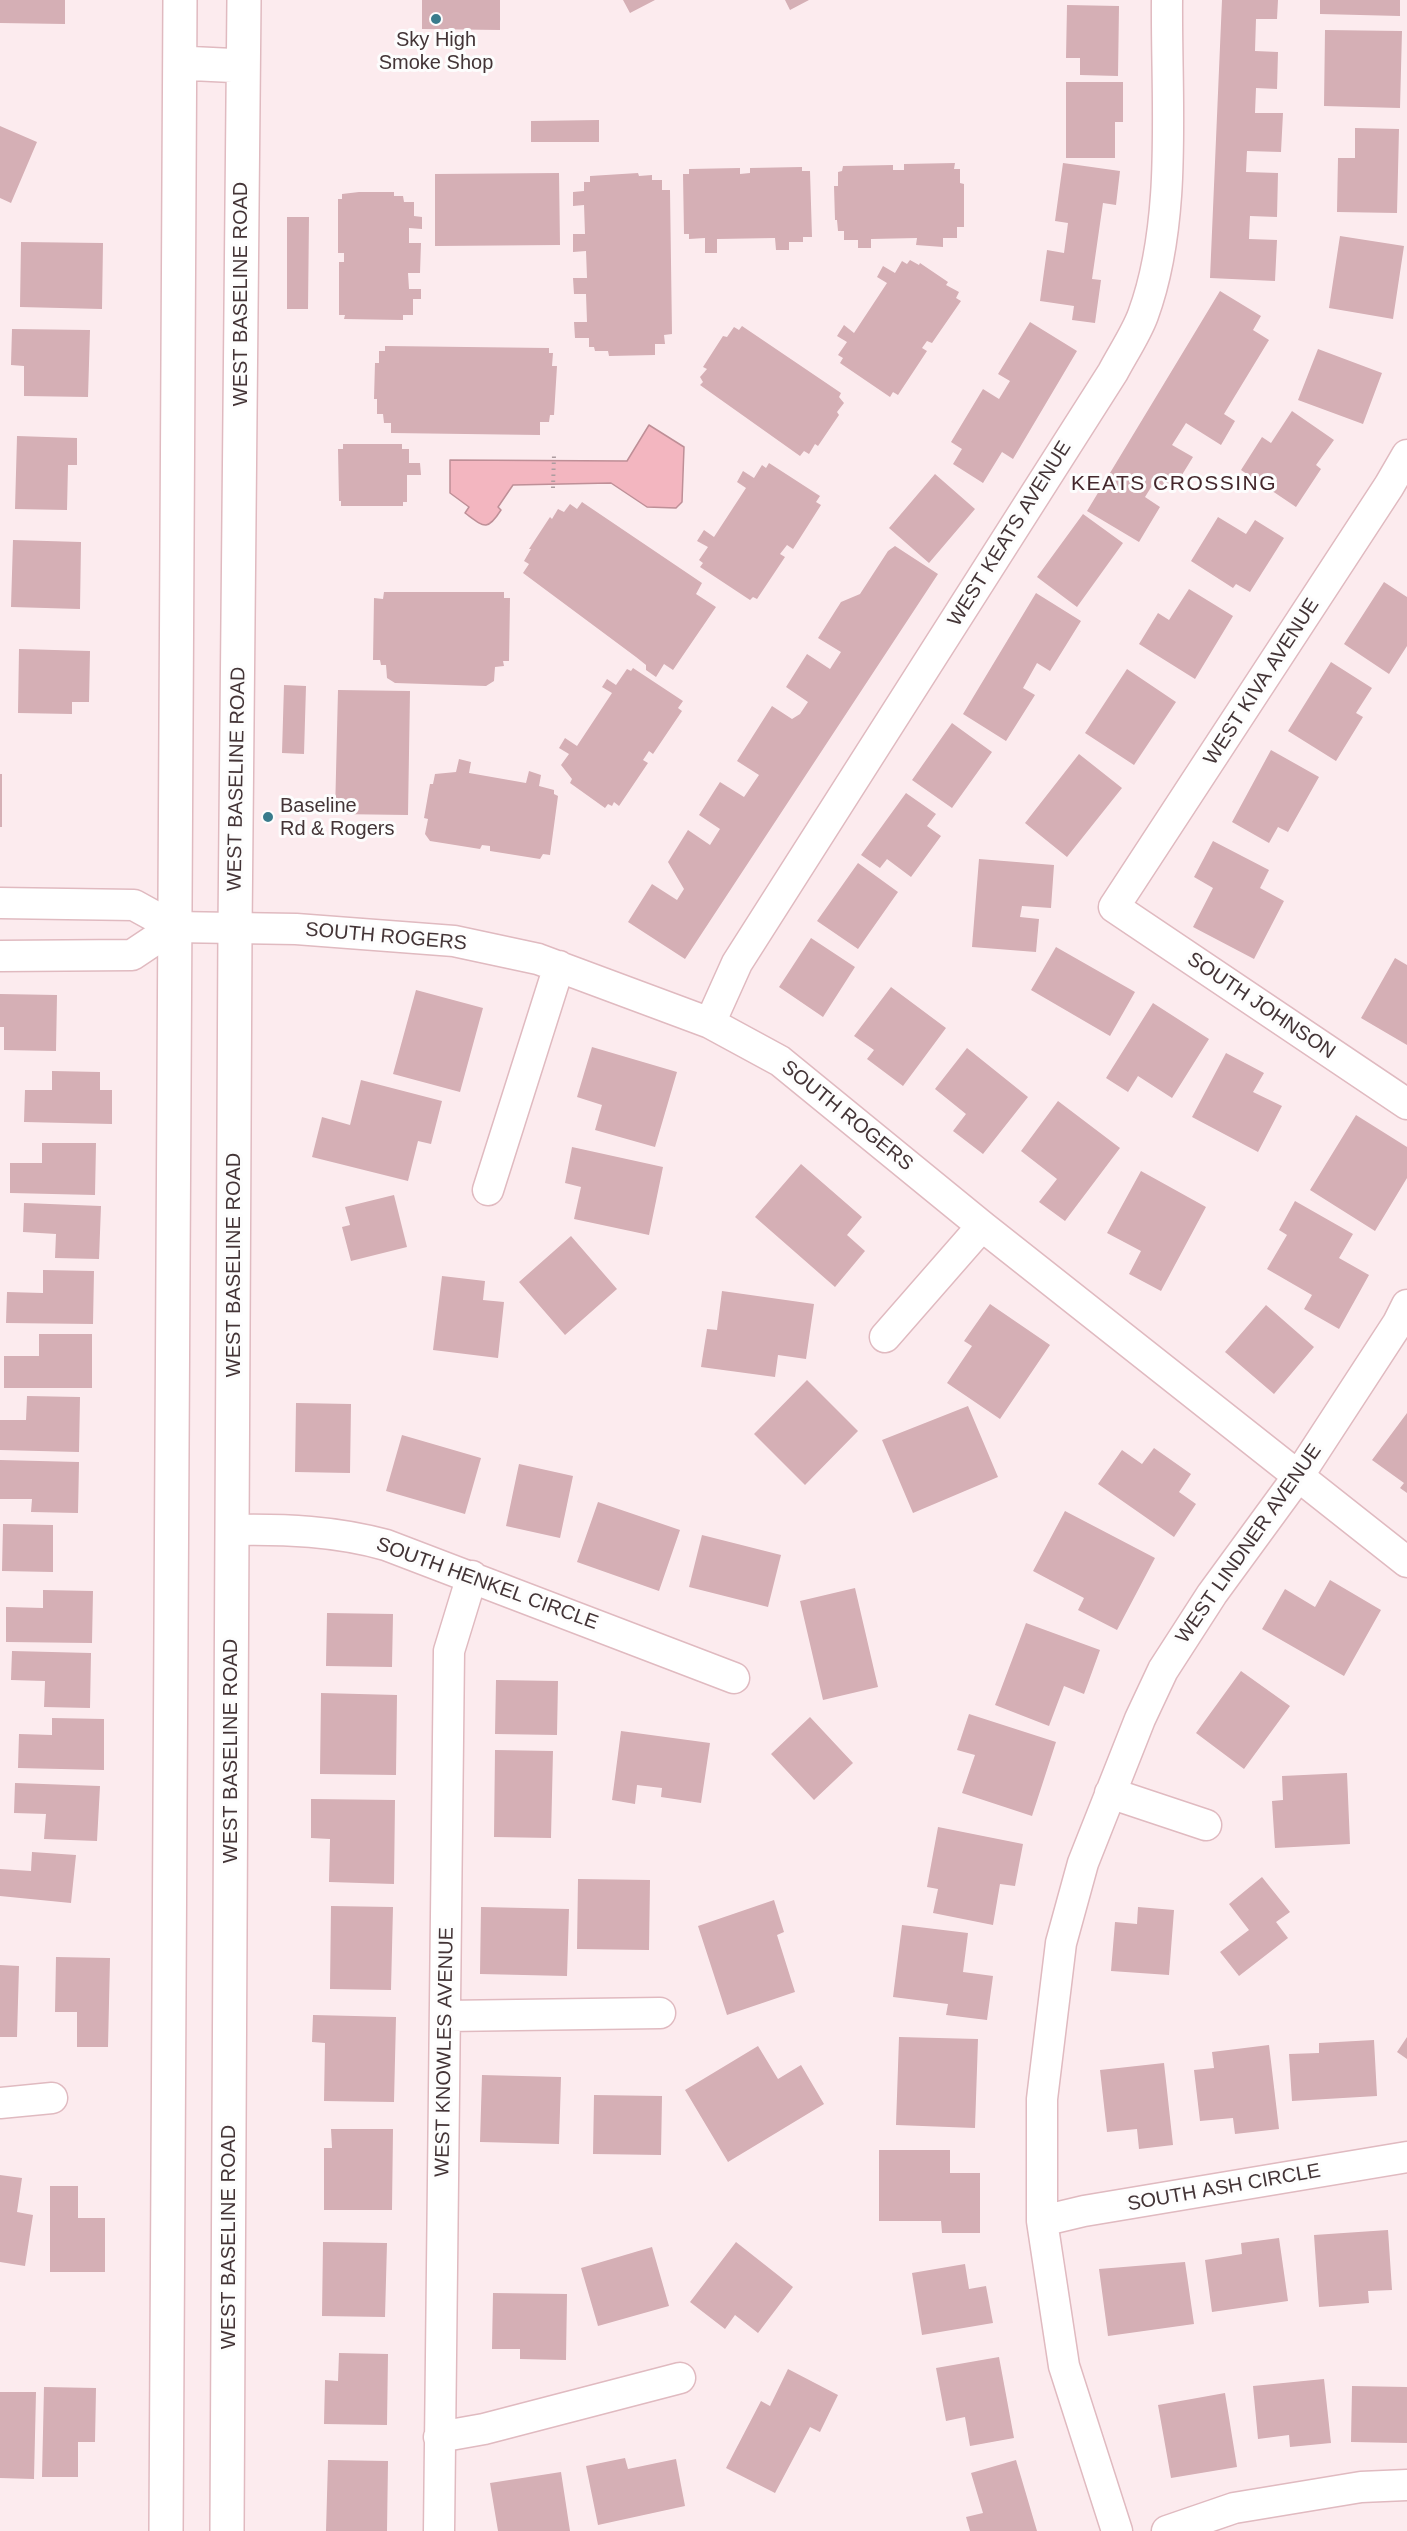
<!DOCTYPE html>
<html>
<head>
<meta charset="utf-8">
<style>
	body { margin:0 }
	canvas { display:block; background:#fcebee }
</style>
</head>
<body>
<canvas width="1407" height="2531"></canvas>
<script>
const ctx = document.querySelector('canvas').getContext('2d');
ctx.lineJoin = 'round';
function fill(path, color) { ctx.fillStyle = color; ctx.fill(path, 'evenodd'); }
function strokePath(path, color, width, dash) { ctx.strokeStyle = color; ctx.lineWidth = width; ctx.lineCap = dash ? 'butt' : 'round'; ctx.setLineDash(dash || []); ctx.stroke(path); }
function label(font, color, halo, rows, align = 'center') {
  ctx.font = font + ' Helvetica,sans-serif'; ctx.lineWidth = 6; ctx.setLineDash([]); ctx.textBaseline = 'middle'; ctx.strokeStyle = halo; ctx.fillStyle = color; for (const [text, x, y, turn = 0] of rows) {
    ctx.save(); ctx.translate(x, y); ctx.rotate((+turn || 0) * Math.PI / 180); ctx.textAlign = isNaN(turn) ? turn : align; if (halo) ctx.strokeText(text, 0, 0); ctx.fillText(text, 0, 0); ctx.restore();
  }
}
const water = new Path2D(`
	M649,425L684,447L682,502L676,508L647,507L611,483L513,485L498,507L501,510C487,532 484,527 465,513L469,507L450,493V460L627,461Z`);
const building = new Path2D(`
	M0,0H65V24L0,23Z
	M422,0H500V30L422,29Z
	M623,0H655L630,13Z
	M785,0H809L790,10Z
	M1222,0H1278L1277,19H1256L1255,51L1278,52L1277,89L1256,88L1255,113H1283L1281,152L1247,151L1246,172L1278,173L1277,217L1250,216L1249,239L1277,240L1275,281L1210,278Z
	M1320,0H1400V16L1320,14Z
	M1067,5L1119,6L1118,76L1080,75V58H1066Z
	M1325,30L1402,31L1400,108L1324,106Z
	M1066,82H1123V122H1115V158H1066Z
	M599,120V142H531V121Z
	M0,126L37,142L11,203L0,198Z
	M1355,128L1399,129L1397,213L1337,212L1338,158H1355Z
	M955,163L954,169H960V183L964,184V227H957V238H943V247L916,245L917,238L871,239V248H858V240H844V231H838L837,220H835L834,186H838V172L842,171L843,166L893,165V170H904V164Z
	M1063,163L1120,171L1116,205L1103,203L1092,279L1101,280L1095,323L1072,320L1074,306L1040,301L1047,250L1064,253L1068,223L1055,221Z
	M802,167V171H810L812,237H803V242H789V250H776L775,238L717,239V253H705V238L689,239V234H684L683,174H689V169L740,168V174L750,173V168Z
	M559,173L560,245L435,246V174Z
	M638,173L639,176L652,175V180H662V190H670L672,334L664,335L665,344H655V355L609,356L608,351H595L594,347H589V338H575L574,322H587L586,294H574L573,278H587L586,251L573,252V234H585L584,205L573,206V192L584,191V182H590V176Z
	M359,192H394V196H403L404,202H414V216L422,217V229L409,228V243H421L420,273H408L409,289H421V299H413V315H403V320L344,319L345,315H339V262H344V253H338V199H342V194Z
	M287,217H309L308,309H287Z
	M1340,236L1404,246L1393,319L1329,308Z
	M21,242L103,243L102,309L20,307Z
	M910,260L919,265L920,263L948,282L946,285L959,292L956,298L961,301L932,343L927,341L922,348L927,351L898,395L893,392L890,397L840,363L843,358L838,355L847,342L837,336L844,325L854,333L887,283L877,277L883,266L895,273L902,261L907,264Z
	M1220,291L1261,316L1253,330L1269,340L1224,414L1235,421L1221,445L1186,423L1172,445L1193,457L1172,491L1155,481L1145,497L1160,507L1139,542L1087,511Z
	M1030,322L1077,351L1013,459L1002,452L983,483L953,464L962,449L951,442L983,389L999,399L1010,381L998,374Z
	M742,326L841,393L839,397L844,403L837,412L839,415L818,446L815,444L809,454L804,451L800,456L700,385L703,382L700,377L707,369L703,367L723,336L727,337L734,327L739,330Z
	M12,329L90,330L88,397L24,396V366L11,365Z
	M385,346L549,348V353H553L552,366H557L554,415H550L549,422H540V435L391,433V423H384L383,414H377V399H374L375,363H379V351H385Z
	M1318,349L1382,373L1363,424L1298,400Z
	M1292,411L1334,440L1316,465L1321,469L1296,507L1241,470L1262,437L1271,443Z
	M17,436L77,438V465H68L67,510L15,509Z
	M343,444H402V449H409V463H420L421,475H407V502H403V506H341V501H339L338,449H343Z
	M769,463L820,496L816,502L821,505L793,549L787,545L780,554L785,557L757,599L753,597L750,600L700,567L703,563L699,560L708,547L697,541L704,530L714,537L746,488L737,482L743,471L754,478L762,465L766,468Z
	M935,474L975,509L929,563L889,528Z
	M582,502L702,583L696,594L716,607L673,670L664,664L656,677L646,670V665L636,657L523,573L529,564L524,561L531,549H529L550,517L552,519L558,509L564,512L570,504L577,509Z
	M1083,514L1123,543L1077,607L1037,577Z
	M1218,517L1246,534L1255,520L1284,538L1250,592L1236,584L1233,588L1191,561Z
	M13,540L81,542L80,609L11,607Z
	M895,546L938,574L685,959L628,922L652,884L677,900L684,889L668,862L688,830L710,845L720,829L699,815L720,782L744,797L759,775L737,761L772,706L792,719L800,714L808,702L786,687L807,654L830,669L841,652L818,638L841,602L860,594L888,551Z
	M1384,582L1407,597V646L1389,674L1344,644Z
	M1189,589L1233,616L1195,679L1139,644L1158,613L1169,620Z
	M384,592H504V598H510L509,661H503L504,666L495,667L494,681L486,686L395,683L387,678L386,665H381L380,660H373L374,598L383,599Z
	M1036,593L1081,621L1050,671L1037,663L1023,688L1035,695L1006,741L963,714Z
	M19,649L90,651L89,702H72V714L18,713Z
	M1331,662L1372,688L1356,713L1363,717L1336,761L1288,731Z
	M633,668L683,701L678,708L682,711L653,754L649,751L643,760L648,763L619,806L614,802L612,806L608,804L605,808L570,783L572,779L561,765L569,754L559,748L565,738L577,746L612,693L602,687L607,679L616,685L627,669L631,671Z
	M1127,669L1176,702L1134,765L1085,733Z
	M284,685L306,686L304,754L282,753Z
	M338,690L410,691L408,815L335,814Z
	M952,723L992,752L952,808L912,780Z
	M1271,750L1319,777L1288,832L1278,827L1269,843L1232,822Z
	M1079,754L1122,788L1067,857L1025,823Z
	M459,759L471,762L469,773L526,783L529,771L541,775L539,786L554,790V794L558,796L550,855L543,854L540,859L490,851V846L482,845L480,849L430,841L425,834L428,819L424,818L430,784H433L435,774L456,772Z
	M0,774H2V827H0Z
	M906,793L936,814L927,826L941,836L911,877L887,859L880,868L861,855Z
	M1213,841L1269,870L1260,888L1284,901L1254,959L1193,927L1213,888L1194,877Z
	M979,859L1054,865L1051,908L1022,906L1020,917L1039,919L1036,952L972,947Z
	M858,863L898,892L858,949L817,921Z
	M811,938L855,967L823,1017L779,987Z
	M1056,947L1135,992L1110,1036L1031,990Z
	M1395,958L1407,965V1045L1361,1018Z
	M891,987L946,1028L903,1086L867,1059L874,1050L854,1036Z
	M416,990L483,1008L460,1092L393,1074Z
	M0,994L57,995L56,1051L4,1050V1027H0Z
	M1153,1003L1209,1039L1172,1098L1138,1076L1128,1092L1106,1078Z
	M592,1047L677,1072L655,1147L595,1130L602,1105L577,1097Z
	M967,1048L1028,1097L983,1154L953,1131L966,1114L935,1089Z
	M1226,1053L1264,1073L1253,1092L1282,1106L1258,1152L1192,1117Z
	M52,1071L100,1072V1090H112V1124L24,1122L25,1090H52Z
	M361,1080L442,1101L431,1144L418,1141L408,1181L312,1157L322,1117L350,1125Z
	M1058,1101L1120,1148L1065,1221L1039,1202L1057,1179L1021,1151Z
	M1356,1115L1407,1147V1178L1375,1231L1310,1190Z
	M42,1143H96L95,1195L10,1193V1163H42Z
	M572,1147L663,1167L649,1235L574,1219L581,1187L565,1183Z
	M801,1164L862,1217L847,1235L865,1251L835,1287L755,1217Z
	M1141,1171L1206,1207L1161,1291L1129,1274L1141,1251L1107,1233Z
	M394,1195L407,1247L351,1261L342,1227L350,1225L345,1207Z
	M1295,1201L1353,1234L1339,1258L1369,1275L1339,1329L1304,1309L1312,1295L1267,1269L1287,1235L1279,1230Z
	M24,1203L101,1206L99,1259L55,1258L56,1234L23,1232Z
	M571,1236L617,1289L565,1335L519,1282Z
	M43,1270L94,1271L93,1324L6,1323L7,1292L43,1293Z
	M442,1276L485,1281L483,1300L504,1302L498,1358L433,1350Z
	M722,1291L814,1304L806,1359L778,1355L775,1377L701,1367L707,1329L717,1330Z
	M990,1304L1050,1345L1000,1419L947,1383L972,1346L964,1341Z
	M1266,1305L1314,1347L1274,1394L1225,1352Z
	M39,1334H92V1388H4V1356H39Z
	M807,1380L858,1431L805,1485L754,1434Z
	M27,1396L80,1397L79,1452L0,1450V1420H26Z
	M296,1403L351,1404L350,1473L295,1472Z
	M968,1406L998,1477L913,1513L882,1440Z
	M1407,1413V1493L1400,1488L1404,1483L1372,1460Z
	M402,1435L481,1458L465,1514L386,1491Z
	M1154,1448L1191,1474L1179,1492L1196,1504L1174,1537L1098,1484L1122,1450L1142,1464Z
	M0,1460L79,1462L78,1513L31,1512L32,1499H0Z
	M519,1464L573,1476L560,1538L506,1526Z
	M598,1502L680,1530L659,1591L577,1562Z
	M1065,1511L1155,1558L1117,1630L1078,1610L1084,1598L1033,1571Z
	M3,1524L53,1525V1572L2,1571Z
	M702,1535L781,1555L768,1607L689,1587Z
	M1330,1580L1381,1610L1344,1676L1262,1629L1285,1589L1315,1607Z
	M855,1588L878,1687L823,1700L800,1601Z
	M43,1590L93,1591L92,1643L6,1642V1607L43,1608Z
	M327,1613L393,1614L392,1667L326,1666Z
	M1026,1623L1100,1650L1084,1694L1064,1686L1049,1726L995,1705Z
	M12,1651L91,1653L90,1708L44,1707L45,1681L11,1680Z
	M1241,1671L1290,1706L1244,1769L1196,1733Z
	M496,1680L558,1681L557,1735L495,1734Z
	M321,1693L397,1695L396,1775L320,1774Z
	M969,1714L1056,1742L1032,1816L962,1793L975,1755L957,1750Z
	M810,1717L853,1763L814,1800L771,1754Z
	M52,1718L104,1719V1770L18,1768L19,1734L52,1735Z
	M621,1731L710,1743L701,1803L661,1797L662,1788L637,1785L635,1804L612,1800Z
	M495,1750L553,1751L551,1838L494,1837Z
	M1347,1773L1350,1844L1275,1848L1272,1801L1283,1800L1282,1776Z
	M15,1783L100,1786L97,1841L44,1839L46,1814L14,1813Z
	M311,1799L395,1800L394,1884L329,1882L330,1839L311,1838Z
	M938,1827L1023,1844L1015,1886L1000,1884L993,1925L933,1913L938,1889L927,1887Z
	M32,1852L76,1855L71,1903L0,1896V1869L31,1871Z
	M1262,1877L1290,1912L1276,1922L1288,1938L1239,1976L1220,1952L1249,1930L1229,1904Z
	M578,1879L650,1880L649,1950L577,1949Z
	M774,1900L784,1932L777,1935L795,1992L727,2015L698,1926Z
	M331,1906L393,1907L391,1990L330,1989Z
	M481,1907L569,1909L567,1976L480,1974Z
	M1138,1907L1174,1910L1169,1975L1111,1971L1115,1922L1137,1924Z
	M902,1925L968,1933L963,1972L993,1976L987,2020L946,2015L948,2004L893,1997Z
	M56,1957L110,1958L108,2047H77V2012H55Z
	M0,1965L19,1966L17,2037H0Z
	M313,2015L396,2017L394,2102L324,2101L325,2043L312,2042Z
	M899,2037L978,2039L975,2128L896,2125Z
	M1407,2037V2059L1397,2052Z
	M1374,2040L1377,2096L1292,2101L1289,2054L1319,2053V2043Z
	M1269,2045L1279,2129L1235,2134L1233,2118L1200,2121L1194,2070L1214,2068L1212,2052Z
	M758,2046L778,2079L801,2065L824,2104L728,2162L685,2090Z
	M1164,2063L1173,2145L1139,2149L1137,2129L1107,2132L1100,2070Z
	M482,2075L561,2077L559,2144L480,2142Z
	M594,2095L662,2096L661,2155L593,2154Z
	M331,2129H393L392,2210H324V2148H332Z
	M879,2150H950V2173H980V2233H942L941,2221H879Z
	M0,2175L22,2178L17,2212L33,2215L25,2266L0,2262Z
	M50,2186H78V2218H105V2272H50Z
	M1388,2230L1392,2290L1368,2291L1369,2303L1319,2307L1314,2235Z
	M1279,2238L1288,2301L1212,2312L1205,2260L1242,2254L1241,2243Z
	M323,2242L387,2243L385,2317L322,2316Z
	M736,2242L793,2287L758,2333L735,2315L725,2329L690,2302Z
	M652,2247L669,2306L598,2326L581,2268Z
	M1185,2262L1194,2324L1108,2336L1099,2269Z
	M965,2264L969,2289L986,2286L993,2323L922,2335L912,2273Z
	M493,2293L567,2294L566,2360L520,2359V2349H492Z
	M339,2353L388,2354L387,2425L324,2424L325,2380L338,2381Z
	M999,2357L1014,2438L970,2446L965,2417L946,2421L936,2368Z
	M788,2369L838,2395L820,2432L810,2427L775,2493L726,2468L761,2401L770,2406Z
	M1324,2379L1331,2443L1290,2447L1289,2435L1258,2439L1253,2386Z
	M1352,2386L1407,2387V2443L1351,2442Z
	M44,2387L96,2388L95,2442H78V2477H42Z
	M0,2392H36L34,2479L0,2478Z
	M1225,2393L1237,2467L1171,2478L1158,2405Z
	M625,2458L628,2469L676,2459L685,2506L598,2525L586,2466Z
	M328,2460L388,2461L387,2531H326Z
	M1016,2460L1037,2531H970L966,2517L983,2513L971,2473Z
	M561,2472L570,2531H498L490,2483Z`);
const path = new Path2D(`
	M553,488L554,455`);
const minor = new Path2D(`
	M1407,455L1389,486L1114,907L1407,1104
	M0,903L134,905L174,927L296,929L454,941L538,959L710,1023L780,1061L982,1226L1407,1562
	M0,956L132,955L174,927
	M710,1023L737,963L1113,372C1123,353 1136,334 1143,315C1178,220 1166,100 1167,0
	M488,1190L559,966
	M885,1337L982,1226
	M233,1530C286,1529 335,1531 386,1545L734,1678
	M1110,1793L1206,1825
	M446,2016L660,2013
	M0,2103L52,2098
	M1042,2221L1084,2211L1407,2157
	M439,2437L484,2429L680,2378
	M439,2531L449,1651L472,1576
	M1117,2531L1064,2366L1042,2221V2099L1061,1943L1083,1863L1140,1719L1163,1670L1212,1594L1299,1475L1398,1323L1407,1305
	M1167,2531L1234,2508L1361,2487L1407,2485`);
const major = new Path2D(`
	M181,63L243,66
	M166,2531L180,0
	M227,2531L235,928L244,0`);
const markers = [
	[436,19,6,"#397b8c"],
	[268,817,6,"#397b8c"]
];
const poiNames = [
	["Sky High",436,40],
	["Smoke Shop",436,63],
	["Baseline",280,806,"left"],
	["Rd & Rogers",280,829,"left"]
];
const streetNames = [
	["WEST BASELINE ROAD",241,294,-90],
	["WEST KEATS AVENUE",1010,534,-58],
	["WEST KIVA AVENUE",1262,682,-57],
	["WEST BASELINE ROAD",237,779,-89],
	["SOUTH ROGERS",386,937,5],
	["SOUTH JOHNSON",1261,1006,34],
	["SOUTH ROGERS",847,1116,39],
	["WEST BASELINE ROAD",234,1265,-90],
	["WEST LINDNER AVENUE",1249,1544,-55],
	["SOUTH HENKEL CIRCLE",487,1584,20],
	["WEST BASELINE ROAD",231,1751,-90],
	["WEST KNOWLES AVENUE",445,2052,-89],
	["SOUTH ASH CIRCLE",1224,2188,-10],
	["WEST BASELINE ROAD",229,2237,-90]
];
const neighbourhoodNames = [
	["KEATS CROSSING",1174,484]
];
fill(water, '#f3b6c0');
strokePath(water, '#be8f97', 1.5);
fill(building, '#d5afb5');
strokePath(minor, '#e0bac0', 33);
strokePath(major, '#e0bac0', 36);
strokePath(path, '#ac9c9f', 4, [1.5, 4.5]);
strokePath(minor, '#fff', 30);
strokePath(major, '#fff', 33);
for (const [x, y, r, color] of markers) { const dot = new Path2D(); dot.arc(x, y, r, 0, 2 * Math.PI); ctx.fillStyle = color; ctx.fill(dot); strokePath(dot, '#fdfdfd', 2); }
label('20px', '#433436', '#fdfdfd', poiNames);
label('20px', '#433436', '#fdfdfd', streetNames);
ctx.letterSpacing = '1.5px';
label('21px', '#44272c', '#fdfdfd', neighbourhoodNames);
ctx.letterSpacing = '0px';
</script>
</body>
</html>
